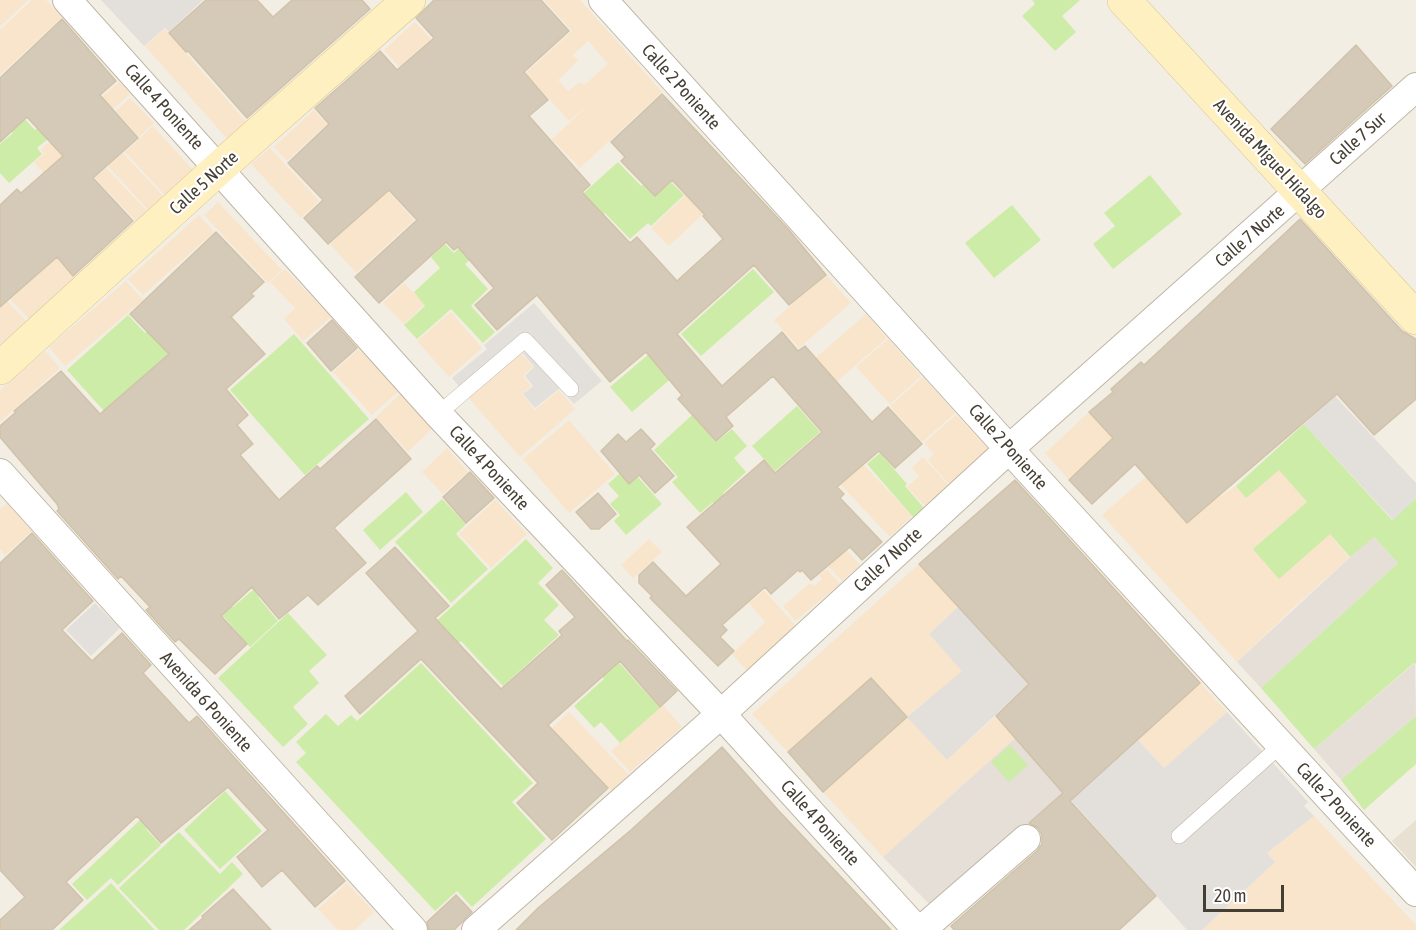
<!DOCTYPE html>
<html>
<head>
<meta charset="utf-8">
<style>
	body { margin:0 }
	#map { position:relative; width:1416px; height:930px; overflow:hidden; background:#f3eee3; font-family:"Asap Condensed",sans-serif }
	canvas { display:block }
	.scale { position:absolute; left:1203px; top:885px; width:81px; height:27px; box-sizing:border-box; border:3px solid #453e33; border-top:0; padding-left:8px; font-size:18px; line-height:21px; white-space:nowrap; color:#453e33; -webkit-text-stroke:4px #fff; paint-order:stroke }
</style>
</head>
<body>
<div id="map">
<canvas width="1416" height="930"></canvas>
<div class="scale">20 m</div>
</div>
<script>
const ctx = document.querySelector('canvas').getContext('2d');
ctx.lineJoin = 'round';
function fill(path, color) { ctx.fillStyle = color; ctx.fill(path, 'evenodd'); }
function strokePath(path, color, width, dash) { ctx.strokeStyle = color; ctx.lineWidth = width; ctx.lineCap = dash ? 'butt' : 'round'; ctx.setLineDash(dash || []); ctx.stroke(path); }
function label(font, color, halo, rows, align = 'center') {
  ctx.font = font + ' "Asap Condensed",sans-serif'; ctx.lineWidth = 4.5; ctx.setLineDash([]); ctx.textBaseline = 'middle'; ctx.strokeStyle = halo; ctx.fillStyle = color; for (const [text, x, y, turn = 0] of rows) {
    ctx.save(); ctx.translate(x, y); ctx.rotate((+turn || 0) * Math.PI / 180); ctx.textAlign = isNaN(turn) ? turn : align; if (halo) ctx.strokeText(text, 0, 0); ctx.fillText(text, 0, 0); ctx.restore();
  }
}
const residential = new Path2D(`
	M1416,820V867L1392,841Z`);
const commercial = new Path2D(`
	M0,0H28L0,27Z
	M32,0H46L62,17L0,75V30Z
	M544,0H580L662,92L580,168L552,139L595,99L569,121L526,73L572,31ZM588,41L608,64L584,85L580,82L568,91L558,80L578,61L573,55Z
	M415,22L431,39L399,67L384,50Z
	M165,29L248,124L229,141L145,46Z
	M119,82L130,94L112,110L48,178L34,162L44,154L41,149Z
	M130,98L154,123L139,137L116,111Z
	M314,110L327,124L287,161L274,147Z
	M153,126L193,170L165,195L125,152Z
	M270,148L319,201L301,218L251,164Z
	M123,153L164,197L149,211L108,166Z
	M722,160L740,179L669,246L651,228Z
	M106,168L147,211L136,221L95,178Z
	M388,191L414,220L356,273L330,244Z
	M218,202L282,270L268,283L204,215Z
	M199,215L214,232L143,295L128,279Z
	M56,258L75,278L29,319L10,299Z
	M285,269L331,317L303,341L284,319L295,308L270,282Z
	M826,275L851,303L799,348L774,320Z
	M126,281L143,300L65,366L49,347Z
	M404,283L425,304L404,324L383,303Z
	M0,293L26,321L0,344Z
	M451,312L482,348L449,377L417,341Z
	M866,314L887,338L826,391L805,367Z
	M888,339L921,376L890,404L856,367Z
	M359,349L399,391L372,415L333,372Z
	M45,351L60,368L0,422V390Z
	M520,352L533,367L523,376L531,386L522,394L535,410L559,390L575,409L520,457L468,397Z
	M923,377L955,413L922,442L890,406Z
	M400,394L433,428L408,452L376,417Z
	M1089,412L1114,440L1109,442L1069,480L1045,453Z
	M956,415L966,425L942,446L966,425L989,450L950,485L928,460L934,454L924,443Z
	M569,420L615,474L569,513L523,459Z
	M447,448L468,472L443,494L422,472Z
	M923,457L951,488L928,509L907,487L919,476L912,468Z
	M862,463L912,516L890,537L839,483Z
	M1279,469L1307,502L1253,549L1330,534L1349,558L1295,606L1237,662L1102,515L1147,476L1187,523L1206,506L1236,486L1246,497Z
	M495,500L527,534L491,568L459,534Z
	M7,503L32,531L5,555L0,549V509Z
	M817,517L860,565L842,581L798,534Z
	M649,539L662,552L633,578L621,565Z
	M919,564L958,607L929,634L963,671L907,716L947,760L995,717L1015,738L883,857L823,792L907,716L870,679L788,752L752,714Z
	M827,569L840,584L795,621L783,606L810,583L814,586L822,579L819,575Z
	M764,590L796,626L747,671L732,654L765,622L749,603Z
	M1200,683L1227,712L1164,768L1137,739Z
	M663,705L682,727L630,772L611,751Z
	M569,712L629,775L612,791L552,728Z
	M1314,816L1416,925V930H1202L1275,862L1267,853Z
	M347,883L374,912L355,930H338L318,909Z`);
const industrial = new Path2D(`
	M1373,536L1398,563L1261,688L1237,662Z
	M1415,663L1416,716L1341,780L1314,749Z
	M1015,738L1064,793L933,908L883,857Z`);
const green = new Path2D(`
	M1032,0H1080L1062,16L1076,32L1055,51L1022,16L1035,4Z
	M21,115L35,130L43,123L54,134L37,148L42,154L9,183L0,173V144L13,133L1,119Z
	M618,162L641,186L644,184L655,196L671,182L684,195L651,226L648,223L630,239L605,213L586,230L566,209Z
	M1150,175L1182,214L1113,269L1093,244L1115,226L1104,213Z
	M508,204L519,216L465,264L488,289L471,306L495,332L483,343L451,309L417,339L404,325L425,306L414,292L440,268L431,257L445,244L454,253Z
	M1012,205L1041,240L994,278L965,243Z
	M753,269L774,292L701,356L681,334Z
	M128,315L145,333L163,318L183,341L104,411L67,370Z
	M294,334L369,419L305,475L230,390Z
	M656,348L681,370L632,412L610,387Z
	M797,406L820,432L775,471L752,446Z
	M692,415L716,442L732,429L747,446L734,458L746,472L723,493L737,509L727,518L713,502L700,513L672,482L678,477L654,450Z
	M1304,424L1392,520L1416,498V664L1414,663L1314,749L1261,688L1398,563L1374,537L1350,557L1330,534L1279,579L1253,549L1307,502L1279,470L1246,498L1236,486Z
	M880,453L907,484L905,486L924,508L913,517L867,464Z
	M628,466L662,504L626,535L614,521L620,515L610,504L619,496L608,484Z
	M406,492L423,512L380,550L363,530Z
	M442,499L466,524L456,534L488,569L451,603L395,542Z
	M526,539L553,568L538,583L559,605L544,620L559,635L503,686L461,641L431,668L410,645Z
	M275,583L258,597L278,621L250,647L224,617L221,618L219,592L233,607L260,584Z
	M288,613L327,655L309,671L319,683L293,707L308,724L283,747L218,678Z
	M612,655L660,708L620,743L601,722L594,728L574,706L604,679L596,669Z
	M421,663L533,783L512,802L546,839L472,907L457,891L435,911L296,762L306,753L296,742L326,714L338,726L351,715L357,721Z
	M1416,716V764L1364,810L1341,780Z
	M1010,745L1028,765L1009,782L991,762Z
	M206,758L214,766L146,829L161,845L118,885L111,878L87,900L72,884Z
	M225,791L262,831L220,869L184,830Z
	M179,832L220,874L232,862L243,874L184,930H159L119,888Z
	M111,883L155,930H59Z`);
const parking = new Path2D(`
	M101,0H203L169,32L165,28L144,46Z
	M534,303L602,381L574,404L560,388L535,408L523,394L533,386L525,376L534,367L521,351L467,396L452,378L487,349L484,345Z
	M1335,396L1416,483V498L1393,520L1304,424Z
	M95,603L120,628L91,656L66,630Z
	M958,607L1030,683L947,760L907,717L962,671L929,634Z
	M1227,712L1308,802L1304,806L1314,816L1267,853L1275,862L1202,930H1187L1071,800L1137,739L1164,768Z`);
const building = new Path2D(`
	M206,0H257L273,17L292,0H362L370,9L247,118L188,51L186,52L169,33Z
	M434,0H541L569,31L524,72L548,100L529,116L590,185L582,192L630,243L637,237L677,281L723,239L703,216L705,215L672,180L655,196L621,161L625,157L611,142L662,94L789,230L826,275L789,305L754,265L677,334L722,386L782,332L798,351L805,346L872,422L888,407L922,444L895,468L879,451L837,487L844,494L840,498L882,542L862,560L850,547L811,580L802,570L800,572L798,570L771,594L765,587L722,625L727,630L720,637L734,651L718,666L650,598L652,596L639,583V575L653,562L686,596L721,564L687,527L764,460L775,473L822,432L773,376L726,417L733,426L716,441L678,399L682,395L646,352L610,382L537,295L497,330L475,305L494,288L458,247L454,250L446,242L379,303L355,277L417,220L389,190L328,244L304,218L323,200L288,163L329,124L315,108L380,51L397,70L434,38L416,18Z
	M62,19L116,81L100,95L138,138L93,178L133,221L73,276L57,257L0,307V205L17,189L21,193L63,156L27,117L0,142V78Z
	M1356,45L1392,86L1305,164L1271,129Z
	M1300,219L1402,331L1416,339V399L1374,435L1337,394L1187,523L1135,464L1092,504L1069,480L1113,438L1089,412L1113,392L1111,389L1141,362L1144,365L1198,315Z
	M216,232L264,282L251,294L254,296L231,317L265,354L226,389L248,415L237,425L253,444L240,455L279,500L317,466L320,469L376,419L411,459L334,528L366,563L318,605L308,595L279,619L252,587L221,616L247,644L215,674L179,639L175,642L146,610L150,607L121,576L118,579L57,511L59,509L57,504L0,437V426L16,412L14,411L61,371L100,414L169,354L130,314Z
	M332,320L357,348L331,371L307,343Z
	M641,429L655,444L650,449L674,476L655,493L639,475L629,484L601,451L618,434L626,442Z
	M470,472L494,498L466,523L443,497Z
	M1015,480L1200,683L1070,801L1156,896L1119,930H954L951,926L1037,851L1042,844V835L1038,828L1029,823L1063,793L996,716L1029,684L919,564Z
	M598,493L616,514L599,529H591L576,512Z
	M32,533L93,601L62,630L92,661L122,633L151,665L143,673L189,723L197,716L345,881L315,907L282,870L262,887L237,857L268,830L228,787L161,843L137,816L66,882L83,900L52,930H0V920L25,897L0,870V563Z
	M395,547L449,606L435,618L501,689L562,635L559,631L575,617L546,585L562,570L627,641L628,640L677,691L660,707L620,661L548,725L608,788L552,840L517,803L538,783L421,659L360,714L345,696L418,631L366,573Z
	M871,678L907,717L823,792L788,752Z
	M722,747L778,810L891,930H516L538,908L631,830Z
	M233,889L271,930H189L203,918L202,916Z
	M456,895L472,912L454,930H429L427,922Z`);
const lane = new Path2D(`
	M438,414L525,340L571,389
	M1179,836L1281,745`);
const street = new Path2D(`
	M67,0L438,414L721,714L917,930
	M603,0L1009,449L1416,892
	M0,473L413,930
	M476,930L721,714L1009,449L1416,87
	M921,930L1026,839`);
const secondary = new Path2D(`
	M1124,0L1416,318
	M0,368L219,168L409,0`);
const streetNames = [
	["Calle 2 Poniente",681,87,48],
	["Calle 4 Poniente",164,107,48],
	["Calle 7 Sur",1358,139,-42],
	["Avenida Miguel Hidalgo",1270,159,47],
	["Calle 5 Norte",204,183,-42],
	["Calle 7 Norte",1250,236,-41],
	["Calle 2 Poniente",1008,447,48],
	["Calle 4 Poniente",489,468,47],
	["Calle 7 Norte",888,560,-43],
	["Avenida 6 Poniente",206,702,48],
	["Calle 2 Poniente",1336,805,47],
	["Calle 4 Poniente",820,823,48]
];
fill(residential, '#e8e0d0');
fill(commercial, '#f8e5cb');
fill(industrial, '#e5dfd8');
fill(green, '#cdeca7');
fill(parking, '#e3e0dc');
fill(building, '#d5cab7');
strokePath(building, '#d1c2aa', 1.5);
strokePath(lane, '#bfb6a5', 16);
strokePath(street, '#bfb6a5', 30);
strokePath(secondary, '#d7c48e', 34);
strokePath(lane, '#fff', 15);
strokePath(street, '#fff', 28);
strokePath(secondary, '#fff0c1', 33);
label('18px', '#453e33', '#fff', streetNames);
</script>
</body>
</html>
